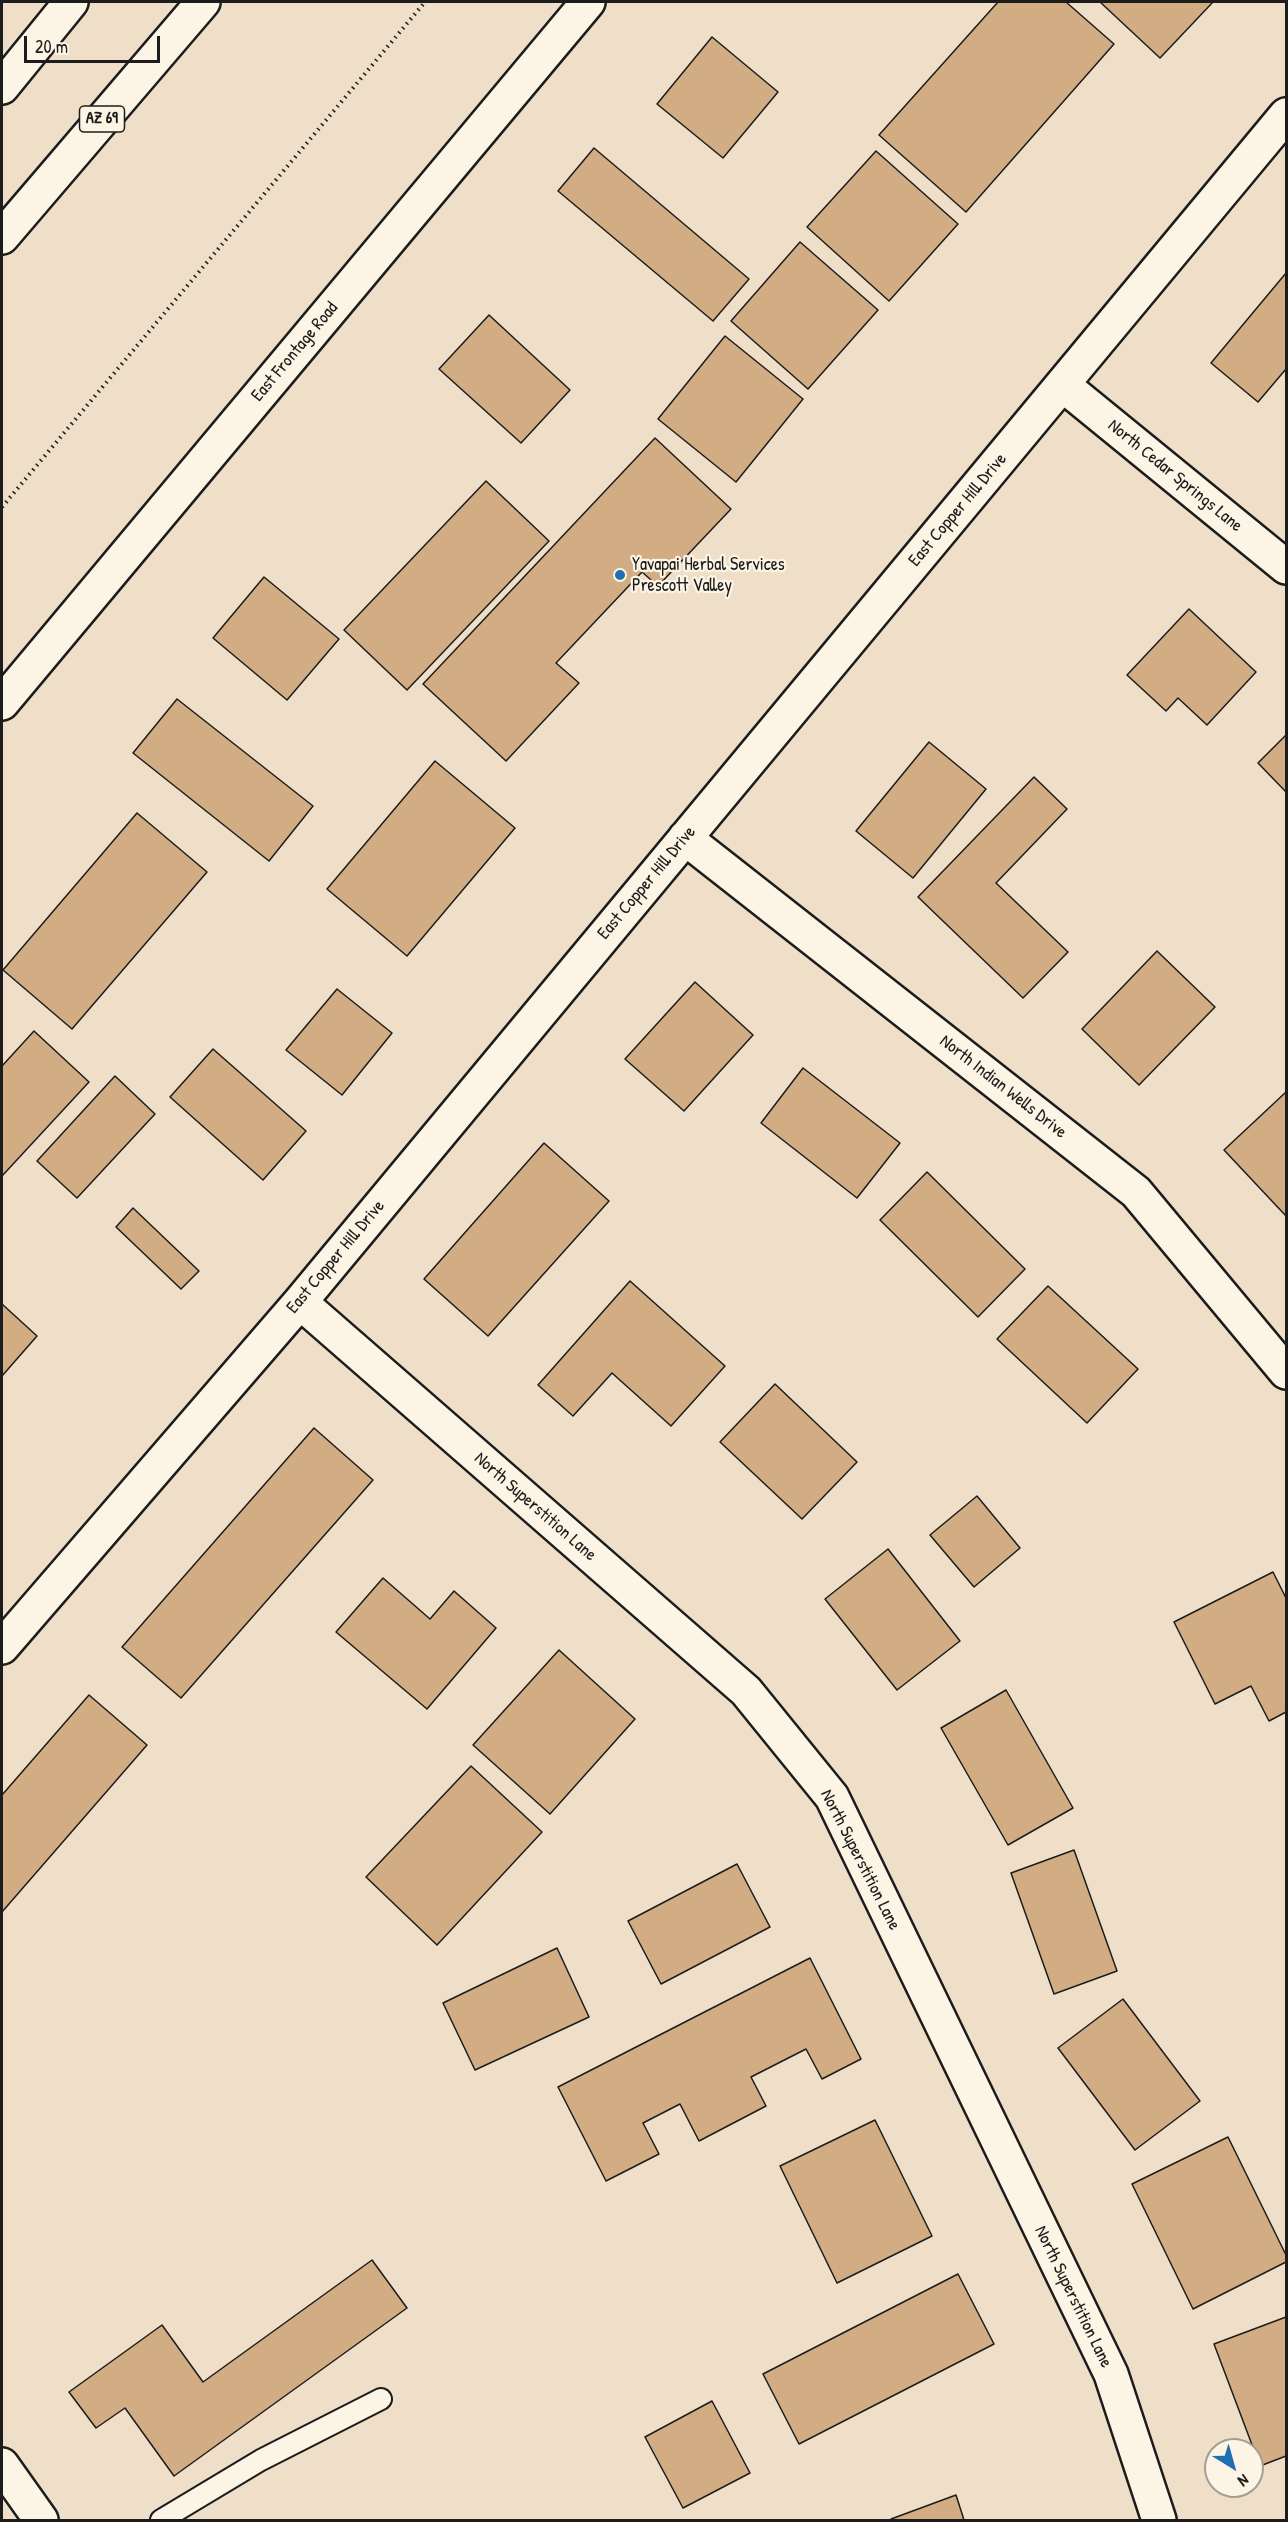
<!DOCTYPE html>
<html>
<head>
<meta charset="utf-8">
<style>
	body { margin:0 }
	#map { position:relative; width:1288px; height:2522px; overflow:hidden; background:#efdfc8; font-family:"Patrick Hand",sans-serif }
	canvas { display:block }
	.frame { position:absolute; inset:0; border:3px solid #1c1c1c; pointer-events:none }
	.north { position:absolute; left:1204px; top:2438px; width:60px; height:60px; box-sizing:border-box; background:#fcf5e5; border:2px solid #a29e95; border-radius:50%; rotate:143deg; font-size:16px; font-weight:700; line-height:24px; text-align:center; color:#1c1c1c }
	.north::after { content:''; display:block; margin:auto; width:21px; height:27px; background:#1f6fb2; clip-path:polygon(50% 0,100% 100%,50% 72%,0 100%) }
	.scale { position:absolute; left:24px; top:36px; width:136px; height:27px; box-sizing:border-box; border:3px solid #1c1c1c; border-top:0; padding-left:8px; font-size:18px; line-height:21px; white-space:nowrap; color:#1c1c1c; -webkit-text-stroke:4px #fcf5e5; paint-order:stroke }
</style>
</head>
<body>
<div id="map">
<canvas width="1288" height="2522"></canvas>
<div class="frame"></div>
<div class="north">N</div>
<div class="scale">20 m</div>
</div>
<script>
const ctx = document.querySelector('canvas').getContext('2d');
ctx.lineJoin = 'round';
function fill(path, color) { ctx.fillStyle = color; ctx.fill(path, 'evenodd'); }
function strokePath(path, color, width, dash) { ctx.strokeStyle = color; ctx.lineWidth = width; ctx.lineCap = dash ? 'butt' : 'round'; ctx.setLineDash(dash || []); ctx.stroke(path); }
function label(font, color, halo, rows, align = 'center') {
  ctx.font = font + ' "Patrick Hand",sans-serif'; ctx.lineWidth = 4.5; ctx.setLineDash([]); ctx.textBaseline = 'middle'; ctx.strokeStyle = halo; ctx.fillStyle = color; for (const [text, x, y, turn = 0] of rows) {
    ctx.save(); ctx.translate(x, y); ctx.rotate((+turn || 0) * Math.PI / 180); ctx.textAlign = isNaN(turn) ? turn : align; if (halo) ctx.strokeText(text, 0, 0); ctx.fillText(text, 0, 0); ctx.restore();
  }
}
const building = new Path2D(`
	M998,2H1066L1114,44L966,212L879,135Z
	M1100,2H1213L1160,58Z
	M712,37L778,92L723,158L657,104Z
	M594,148L749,279L713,321L558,191Z
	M876,151L958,224L889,301L807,227Z
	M800,242L878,310L808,389L731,321Z
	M1286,273V369L1258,402L1211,363Z
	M489,315L570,390L521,443L439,369Z
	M725,336L803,399L736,482L658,419Z
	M655,438L731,509L658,586L642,572L556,663L579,683L506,761L423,684Z
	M486,481L549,541L407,690L344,630Z
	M264,577L339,639L287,700L213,638Z
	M1189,609L1256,672L1207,725L1178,698L1166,711L1127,675Z
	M177,699L313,806L269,861L133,753Z
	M1286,735V792L1258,763Z
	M929,742L986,789L913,878L856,831Z
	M435,761L515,828L407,956L327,889Z
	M1034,777L1067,809L996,883L1068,952L1023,998L918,897Z
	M137,813L207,872L72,1029L3,970Z
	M1157,951L1215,1007L1139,1085L1082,1029Z
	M695,982L753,1035L684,1111L625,1059Z
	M337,989L392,1033L342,1095L286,1050Z
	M34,1031L89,1082L2,1176V1066Z
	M213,1049L306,1131L263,1180L170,1097Z
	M803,1068L900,1143L857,1198L761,1123Z
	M115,1076L155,1114L77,1198L37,1161Z
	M1286,1092V1216L1224,1150Z
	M544,1143L609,1201L488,1336L424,1279Z
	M927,1172L1025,1269L978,1317L880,1220Z
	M133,1208L199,1271L181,1289L116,1227Z
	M630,1281L725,1366L671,1426L612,1373L573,1416L538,1385Z
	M1048,1286L1138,1369L1087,1423L997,1339Z
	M2,1304L37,1336L2,1376Z
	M775,1384L857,1462L802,1519L720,1442Z
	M314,1428L373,1480L181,1698L122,1647Z
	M977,1496L1020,1548L974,1587L930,1535Z
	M888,1549L960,1641L897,1690L825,1599Z
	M1273,1572L1286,1598V1712L1269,1721L1251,1686L1215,1704L1174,1622Z
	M383,1578L430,1619L454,1591L496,1628L427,1709L336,1632Z
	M559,1650L635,1719L550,1814L473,1745Z
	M1006,1690L1073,1808L1008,1845L941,1728Z
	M89,1695L147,1745L2,1912V1795Z
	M471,1766L542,1832L437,1945L366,1877Z
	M1074,1850L1117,1971L1054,1994L1011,1873Z
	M737,1864L770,1927L661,1984L628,1921Z
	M557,1948L589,2017L475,2070L443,2003Z
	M810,1958L861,2059L822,2079L806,2049L751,2077L766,2106L699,2141L680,2104L643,2123L659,2154L606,2181L558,2087Z
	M1123,1999L1200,2101L1135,2150L1058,2048Z
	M875,2120L932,2236L837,2283L780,2166Z
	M1228,2137L1286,2255V2262L1193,2309L1132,2184Z
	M372,2260L407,2308L174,2476L125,2408L96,2428L69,2392L162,2325L203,2382Z
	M958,2274L994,2344L799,2444L763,2374Z
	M1286,2317V2456L1260,2466L1214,2344Z
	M712,2401L750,2473L683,2508L645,2437Z
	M956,2495L964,2520H892L891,2519Z`);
const path = new Path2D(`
	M2,507L425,2`);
const service = new Path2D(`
	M161,2520L261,2460L381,2399`);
const minor = new Path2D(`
	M1063,385L1286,567
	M2,703L588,2
	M685,838L1136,1192L1286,1372
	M300,1302L746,1691L832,1797L1111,2374L1159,2520
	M2,1647L300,1302L1286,115
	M2,2465L41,2520`);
const primary = new Path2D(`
	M2,87L71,2
	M2,237L203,2`);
const markers = [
	[620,575,6,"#1f6fb2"]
];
const shields = [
	[102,119,45]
];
const shieldNames = [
	["AZ 69",102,119]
];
const streetNames = [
	["East Frontage Road",295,352,-50],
	["North Cedar Springs Lane",1175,476,39],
	["East Copper Hill Drive",958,510,-50],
	["East Copper Hill Drive",647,883,-50],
	["North Indian Wells Drive",1003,1087,38],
	["East Copper Hill Drive",336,1257,-50],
	["North Superstition Lane",535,1507,41],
	["North Superstition Lane",860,1860,63],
	["North Superstition Lane",1073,2297,64]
];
const poiNames = [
	["Yavapai Herbal Services",632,565],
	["Prescott Valley",632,586]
];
fill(building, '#d2ad84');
strokePath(building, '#1c1c1c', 1.5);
strokePath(service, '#1c1c1c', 24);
strokePath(minor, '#1c1c1c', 38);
strokePath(primary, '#1c1c1c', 38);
strokePath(path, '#1c1c1c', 4, [1.5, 4.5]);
strokePath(service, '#fcf5e5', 20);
strokePath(minor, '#fcf5e5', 33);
strokePath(primary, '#fcf5e5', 33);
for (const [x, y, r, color] of markers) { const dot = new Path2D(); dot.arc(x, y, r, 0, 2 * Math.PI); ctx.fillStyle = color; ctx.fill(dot); strokePath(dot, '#fcf5e5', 2); }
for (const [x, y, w] of shields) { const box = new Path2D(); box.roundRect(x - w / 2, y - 13, w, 26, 4.5); ctx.fillStyle = '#fcf5e5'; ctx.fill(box); strokePath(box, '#1c1c1c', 1.5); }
label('bold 16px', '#1c1c1c', null, shieldNames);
label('18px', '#1c1c1c', '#fcf5e5', streetNames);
label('18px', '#1c1c1c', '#fcf5e5', poiNames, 'left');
</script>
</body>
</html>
